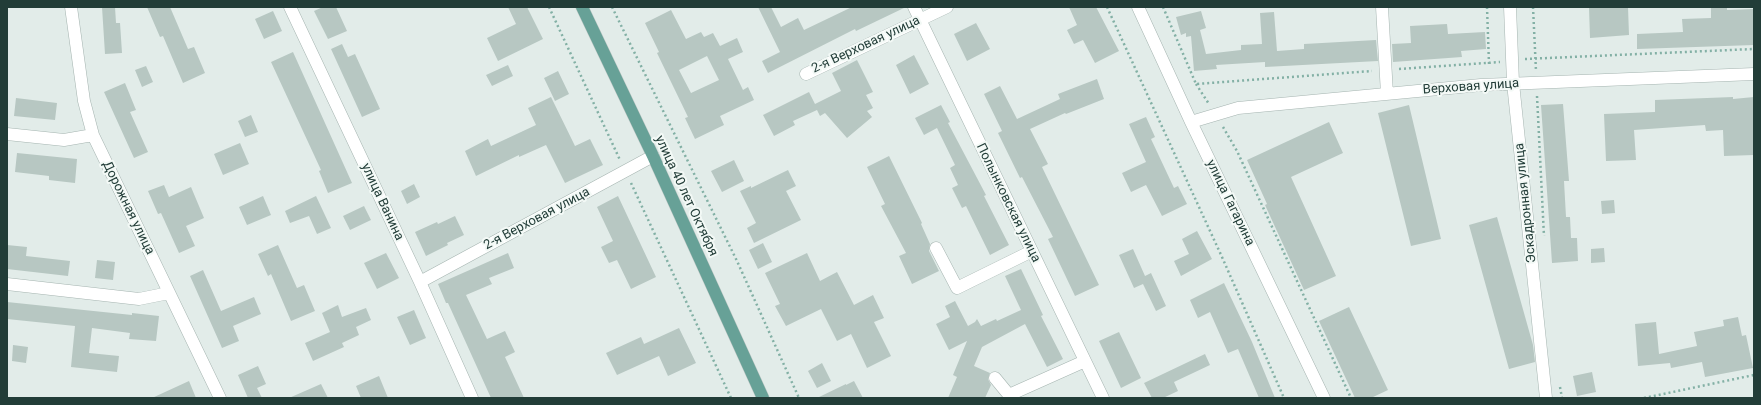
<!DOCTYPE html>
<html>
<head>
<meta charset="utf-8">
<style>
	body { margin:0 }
	#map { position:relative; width:1761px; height:405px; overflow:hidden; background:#e2ece9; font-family:Roboto,sans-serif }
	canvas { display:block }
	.frame { position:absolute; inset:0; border:8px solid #223d38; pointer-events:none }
</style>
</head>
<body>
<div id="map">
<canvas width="1761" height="405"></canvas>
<div class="frame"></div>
</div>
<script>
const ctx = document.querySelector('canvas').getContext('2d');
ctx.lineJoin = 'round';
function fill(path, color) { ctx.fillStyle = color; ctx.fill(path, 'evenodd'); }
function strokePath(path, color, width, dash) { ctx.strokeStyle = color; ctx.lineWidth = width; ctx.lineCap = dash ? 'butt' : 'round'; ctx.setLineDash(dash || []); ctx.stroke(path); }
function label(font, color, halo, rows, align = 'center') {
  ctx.font = font + ' Roboto,sans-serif'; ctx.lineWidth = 4; ctx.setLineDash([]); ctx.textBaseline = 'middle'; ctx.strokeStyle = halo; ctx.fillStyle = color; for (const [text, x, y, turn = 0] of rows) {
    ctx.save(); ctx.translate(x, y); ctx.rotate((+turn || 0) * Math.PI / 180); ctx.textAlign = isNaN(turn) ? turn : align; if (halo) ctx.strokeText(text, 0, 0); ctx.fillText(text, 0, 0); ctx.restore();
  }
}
const building = new Path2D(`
	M102,7H115L116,23H120L122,53L105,54Z
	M147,7H170L188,49L194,47L205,73L183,83L163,36L160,37Z
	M323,7H336L347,31L328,39L314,11Z
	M508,7H527L543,39L498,61L487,38L516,24Z
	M758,7H771L781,27L798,18L804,30L852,7H906L856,31L855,29L768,73L762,61L780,52Z
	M1069,7H1096L1119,51L1095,63L1083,40L1074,44L1067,30L1077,25Z
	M1589,7H1628L1629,35L1590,38Z
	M1711,7H1727V10L1754,9V45L1637,49V34L1683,32L1682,19L1711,18Z
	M671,10L686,39L701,32L704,37L713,33L720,46L737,38L743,52L728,59L743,90L748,87L754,100L720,116L724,125L695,139L685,118L688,117L657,53L659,52L645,23ZM707,56L719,80L691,93L679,70Z
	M273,11L282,31L264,39L255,19Z
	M1201,11L1206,28L1200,30L1206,54L1241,50V45L1262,44L1260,13L1274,12L1277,51L1304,49V44L1376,40L1378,61L1265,67V62L1216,65L1217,69L1194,71L1191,36L1186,37V33L1181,35L1176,17Z
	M976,23L990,49L967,61L954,34Z
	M1447,24L1448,34L1485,32L1486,49L1461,51L1462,57L1393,62L1392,44L1411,43L1410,26Z
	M342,44L348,57L355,54L380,109L362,117L331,49Z
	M293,52L352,183L328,193L319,171L321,170L271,62Z
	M914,55L929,84L910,94L896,65Z
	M857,60L873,92L866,95L873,108L867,111L872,117L847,138L825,113L820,116L817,110L793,121L795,125L774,136L763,115L809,92L815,104L841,91L832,73Z
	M508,65L513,76L492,86L486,75Z
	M146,66L153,82L142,87L135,70Z
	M558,71L569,94L555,101L544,78Z
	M1097,79L1104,99L1066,114L1065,113L1030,129L1048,164L1042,167L1099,285L1075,296L1048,239L1053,237L1022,177L1020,178L998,133L1002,131L984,94L1000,86L1017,119L1060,99L1058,94Z
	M125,83L136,110L130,112L148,152L134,158L104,92Z
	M551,97L575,146L590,139L603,165L565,183L546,145L519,157V155L476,176L465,151L488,139L491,146L536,125L528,108Z
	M1733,97V99L1754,97V155L1724,156L1723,130L1706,131L1705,125L1634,130L1636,160L1606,161L1604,114L1655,112V100Z
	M16,98L57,103L55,120L14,116Z
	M1563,104L1569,181H1564L1566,217H1570L1571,238H1577L1578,261L1552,263L1541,105Z
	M941,105L950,122L948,123L986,195L984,196L1009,245L990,255L966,206L962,208L952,188L958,185L950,168L955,165L937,128L924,135L915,118Z
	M1409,105L1441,239L1411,246L1378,113Z
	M251,115L258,132L245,137L238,121Z
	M1146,117L1155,137L1151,139L1174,188L1178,186L1187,204L1162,216L1146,185L1131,192L1122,173L1146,162L1129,124Z
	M1329,122L1343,153L1291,177L1336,276L1304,290L1265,205L1267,204L1247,160Z
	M240,143L249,164L223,175L214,154Z
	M17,153L77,159L75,183L49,180V176L15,172Z
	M889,156L922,223L921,224L930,244L929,251L939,271L912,284L899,256L906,253L881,206L885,204L867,167Z
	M734,160L744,181L722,192L711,171Z
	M788,170L796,186L786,191L801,220L754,243L747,228L756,223L740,191L751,186V188Z
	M414,184L420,197L407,204L401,191Z
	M164,185L169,197L191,187L204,218L186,226L195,246L179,253L161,213L158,214L148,191Z
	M263,196L271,215L247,225L239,207Z
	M316,196L331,228L317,234L309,216L290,223L285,211Z
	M618,196L656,277L631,289L617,260L609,263L601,247L613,241L597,207Z
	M1614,200L1615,213L1602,214L1601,201Z
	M364,206L371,220L350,230L343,216Z
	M455,216L464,235L447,243L448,245L426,256L415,232L437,222L438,224Z
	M1497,217L1533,345L1535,362L1509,369L1469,225Z
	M1197,231L1212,259L1181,276L1174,261L1189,254L1182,239Z
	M763,243L772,262L758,269L749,250Z
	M7,245L27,247L26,256L70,261L68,276L7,269Z
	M278,245L297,288L304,285L315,311L291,321L271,274L268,276L258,254Z
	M1604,248L1605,262L1591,263V249Z
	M1133,249L1145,276L1151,273L1166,306L1156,311L1143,284L1134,288L1119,255Z
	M386,253L399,278L377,289L364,263Z
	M508,253L514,268L489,278L492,284L466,295L487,339L505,331L515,352L505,357L524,398H491L448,303H446L438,284Z
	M807,253L820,281L837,272L854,305L873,295L884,318L874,322L891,356L867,368L851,334L837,341L821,309L786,326L775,306L780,304L765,273Z
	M97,260L115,262L113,280L95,278Z
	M1021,269L1043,315L1041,316L1063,359L1047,367L1025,324L982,347L974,366L990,373L988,379L991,385L985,398H948L957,377L953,375L967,341L949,350L936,324L950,317L945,306L955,301L968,326L975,322L977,319L981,326L996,319L997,321L1021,310L1005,276Z
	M203,270L221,311L254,297L261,314L233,326L239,341L222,348L190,276Z
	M1224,283L1252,342L1275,398H1259L1238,349L1228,353L1210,312L1198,318L1190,300Z
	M7,302L132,315V313L159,316L156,341L129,339L130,333L92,328L89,353L119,356L117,372L71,367L75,326L7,319Z
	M338,305L342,317L366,308L371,320L356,327L359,335L342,343L344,347L313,361L305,343L330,332L322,313Z
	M1349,307L1388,390L1371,398H1355L1319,321Z
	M414,310L426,338L410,345L397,317Z
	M1738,317L1742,336L1746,335L1753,368L1705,377L1702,362L1671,368L1670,363L1638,366L1635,324L1656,322L1659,354L1697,346L1694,332L1724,326L1723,320Z
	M679,328L696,363L668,376L659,356L617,375L606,353L641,337L644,344Z
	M1119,332L1141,378L1121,388L1099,341Z
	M13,345L28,347L26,363L12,361Z
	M1205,354L1210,365L1174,382L1178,391L1163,398H1152L1144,383Z
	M822,363L831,381L817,388L808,371Z
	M258,366L266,384L257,388L262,398H248L238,375Z
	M1592,372L1596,392L1577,396L1573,376Z
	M379,376L388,398H361L356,386Z
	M189,381L196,398H152Z
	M854,381L863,398H817L846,384V385Z
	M321,384L328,398H289Z`);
const path = new Path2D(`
	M549,7L620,160
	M612,7L737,261L799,398
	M1107,7L1222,257L1284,398
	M1163,7L1196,84L1372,71
	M1487,7L1489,64
	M1533,7L1536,71
	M1525,59L1754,49
	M1399,69L1500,62
	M1196,84L1209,104
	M1537,96L1544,236
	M1223,127L1237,151L1351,398
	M631,183L731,398
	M1560,387L1562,398
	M1644,398L1754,375`);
const minor = new Path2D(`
	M71,7L84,101L93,135L220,398
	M290,7L420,282L472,398
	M914,7L1103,398
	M1138,7L1191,122L1324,398
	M1382,7L1387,94
	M1510,7L1513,83L1546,398
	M806,74L947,7
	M1191,122L1238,108L1481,85L1754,74
	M7,134L64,140L93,135
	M936,248L957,288L1032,251
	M420,282L653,156
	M7,284L139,299L169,293
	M995,378L1009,395L1085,361`);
const major = new Path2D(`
	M582,7L653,156L763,398`);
const streetNames = [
	["2-я Верховая улица",866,45,-25],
	["Верховая улица",1471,87,-4],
	["улица 40 лет Октября",686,196,65],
	["улица Ванина",382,202,65],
	["Полынковская улица",1008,203,64],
	["улица Гагарина",1230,203,64],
	["Эскадронная улица",1526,203,-96],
	["Дорожная улица",128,208,64],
	["2-я Верховая улица",537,219,-28]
];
fill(building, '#b7c7c2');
strokePath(minor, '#a5b4b0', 13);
strokePath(major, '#c1c9c7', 13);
strokePath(path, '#83b0a5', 2.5, [2, 3]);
strokePath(minor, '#fff', 12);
strokePath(major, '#67a197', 12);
label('13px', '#223d38', '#f3f9f6', streetNames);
</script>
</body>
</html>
